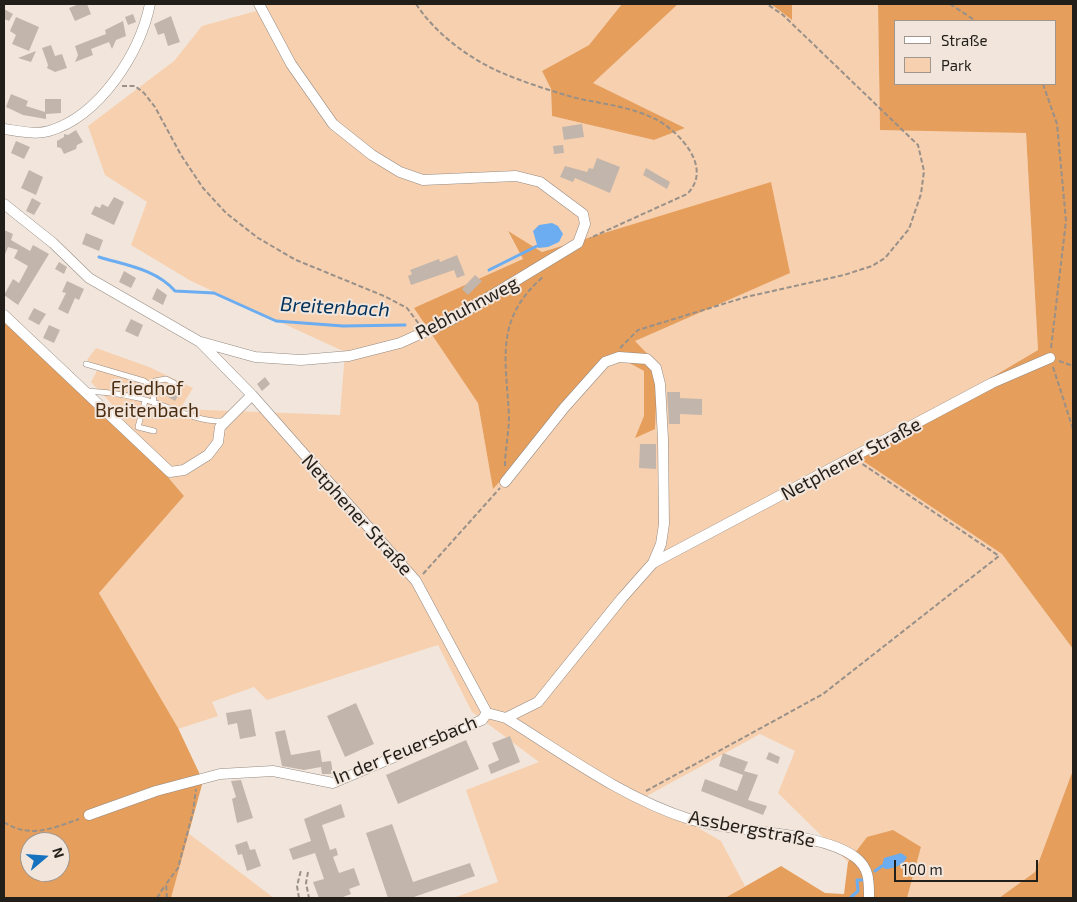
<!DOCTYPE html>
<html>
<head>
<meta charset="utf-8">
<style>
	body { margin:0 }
	#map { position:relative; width:1077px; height:902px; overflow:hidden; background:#f2e6dc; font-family:"Exo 2",sans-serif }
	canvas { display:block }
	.frame { position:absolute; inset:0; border:5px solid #221e1a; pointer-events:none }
	.legend { position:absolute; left:894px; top:20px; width:162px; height:65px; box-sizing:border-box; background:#f2e6dc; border:1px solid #9f968e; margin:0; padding:6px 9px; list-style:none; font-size:15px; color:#221e1a }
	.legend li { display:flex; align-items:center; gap:10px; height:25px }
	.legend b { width:25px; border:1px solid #9f968e }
	.north { position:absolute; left:20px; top:832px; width:50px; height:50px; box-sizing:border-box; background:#f2e6dc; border:1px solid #9f968e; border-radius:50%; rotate:72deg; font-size:14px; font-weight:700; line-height:20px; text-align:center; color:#221e1a }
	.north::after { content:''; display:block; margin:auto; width:18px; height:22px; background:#1672bf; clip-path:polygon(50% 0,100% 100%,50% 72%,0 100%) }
	.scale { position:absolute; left:894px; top:860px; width:144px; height:22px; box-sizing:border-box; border:2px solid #221e1a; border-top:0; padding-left:6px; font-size:15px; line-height:18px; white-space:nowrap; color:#221e1a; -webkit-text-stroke:4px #f2e6dc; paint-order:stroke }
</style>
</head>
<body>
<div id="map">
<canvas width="1077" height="902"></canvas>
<div class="frame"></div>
<ul class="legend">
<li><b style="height:6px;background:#fff"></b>Straße</li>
<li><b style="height:14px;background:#f7d0af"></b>Park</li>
</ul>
<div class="north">N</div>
<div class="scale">100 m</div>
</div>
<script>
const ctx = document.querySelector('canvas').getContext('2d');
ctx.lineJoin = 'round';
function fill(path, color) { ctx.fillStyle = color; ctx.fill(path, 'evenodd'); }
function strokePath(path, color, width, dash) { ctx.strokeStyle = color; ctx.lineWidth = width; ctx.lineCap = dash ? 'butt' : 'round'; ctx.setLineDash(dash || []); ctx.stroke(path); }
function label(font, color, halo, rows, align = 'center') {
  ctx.font = font + ' "Exo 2",sans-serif'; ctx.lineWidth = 4; ctx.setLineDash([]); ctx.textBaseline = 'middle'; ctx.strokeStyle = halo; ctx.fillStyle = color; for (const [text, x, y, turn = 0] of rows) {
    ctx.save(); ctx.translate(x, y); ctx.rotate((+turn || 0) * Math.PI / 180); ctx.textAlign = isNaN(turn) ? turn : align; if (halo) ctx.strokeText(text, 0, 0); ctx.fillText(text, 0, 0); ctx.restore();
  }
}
const green = new Path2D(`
	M253,4H622L589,45L542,71L551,89L552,116L654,140L685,128L592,83L678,4H771L791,19L792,4H878L880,129L1026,133L1038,350L857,457L1002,554L1073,649V770L1035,872L999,898H907L921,847L867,837L848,862L778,793L795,751L760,734L645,797L721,841L745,886L725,898H453L498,882L466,790L539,762L472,712L438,645L267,700L254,687L212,702L218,716L178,729L99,593L184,496L108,400L91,382L99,367L87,360L96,348L149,367L193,388L180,409L340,415L345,352L191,281L131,245L147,202L105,175L88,126L174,61L202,26L256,11ZM771,183L789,273L634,341L658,366L655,429L644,416V371L615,355L493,488L478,403L523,259L508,232L542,252Z
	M188,833L274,898H171Z`);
const forest = new Path2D(`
	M622,4H678L593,83L685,128L654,140L552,116L551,89L542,71L589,45Z
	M771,4H792V20Z
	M878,4H1073V649L1002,554L857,457L1038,350L1026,133L880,130ZM896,21H1056V84H896Z
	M771,182L790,273L635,341L658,365L655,429L635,438L644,416V371L615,355L493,489L478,403L414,308L523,259L508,231L542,252Z
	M4,318L163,471L184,496L99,593L178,728L203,781L171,898H4ZM30,842H60V872H30Z
	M1073,770V898H999L1035,872Z
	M893,830L921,847L907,898H725L781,866L825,893L844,894L848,862L867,837Z`);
const water = new Path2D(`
	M552,223L558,226L563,234L559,242L548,247L538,248L533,231L539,225Z
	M901,853L907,857C904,865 893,869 885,869L882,866L884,858Z`);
const stream = new Path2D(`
	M99,257C125,265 156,269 175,291L214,293L276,321L343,326L405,325
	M489,270L537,246
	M875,871L882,866
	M850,898L858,891L857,880H863`);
const building = new Path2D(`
	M79,4H87L91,14L75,21L69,8Z
	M4,9L13,14L9,21L4,19Z
	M133,14L136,22L128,25L125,17Z
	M171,16L180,42L168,46L164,33L158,35L154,24Z
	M16,17L39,27L29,51L12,44L16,35L10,31Z
	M123,21L126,36L116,40L112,49L109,42L91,49L93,55L75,62L78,55L75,46L106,34L105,30Z
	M51,45L55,56L62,54L67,68L55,72L47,68L48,65L42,48Z
	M36,51L31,62L18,58Z
	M11,94L28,101L26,106L45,112V99H61V113L46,114V119L23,115L6,107Z
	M582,124L584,137L564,140L562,127Z
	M76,130L83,142L77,145L76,149L64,154L61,148L57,147V141L64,137V134L68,135Z
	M16,141L30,147L24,159L11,153Z
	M563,145L564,153L554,154L553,146Z
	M597,158L620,167L610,193L575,178L573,182L560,177L565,166L587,172L589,168L593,169Z
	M646,168L670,182L667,189L643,175Z
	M29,170L43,177L36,195L21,188Z
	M114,197L124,202L114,225L91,214L95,206L100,208L102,204L108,207Z
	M32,198L41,203L34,215L26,211Z
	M4,230L13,234L11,240L30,251L33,245L49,254L18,305L4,295L13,279L19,283L28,266L14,258L18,250L8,247L4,257Z
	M86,233L103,240L99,251L82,244Z
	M457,255L465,275L457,278L454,270L411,285L408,276L412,274L410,270L439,259L440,262Z
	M59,262L67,267L64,274L55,269Z
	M124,271L136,278L131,288L119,282Z
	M475,275L482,281L468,295L462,289Z
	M67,281L84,289L79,300L75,298L68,314L58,309L66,293L62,292Z
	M157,288L167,295L163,305L152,299Z
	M34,308L46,314L39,325L28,319Z
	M131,319L143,325L138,337L125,331Z
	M49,325L60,330L54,343L43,338Z
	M265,377L270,384L262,391L257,384Z
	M168,385L181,391L175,401L163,394Z
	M667,392H680V398L702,399V415L680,414V424H669Z
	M640,444H656V469L639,468Z
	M356,703L374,744L345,757L327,716Z
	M251,709L256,736L240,739L237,723L228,725L226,713Z
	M285,730L291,755L320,750L322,762L331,761L333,774H322L321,767L304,770L282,766L275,732Z
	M510,736L520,762L491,774L488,765L499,760L492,743Z
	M466,740L479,769L398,804L386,775Z
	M769,752L780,757L778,764L766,759Z
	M723,753L748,762L744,771L758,775L748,800L767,806L763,815L701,791L705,779L737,791L743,775L719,766Z
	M241,780L253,818L237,823L232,799L236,797L231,781Z
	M341,804L345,817L322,825L330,850L336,848L338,855L333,857L339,873L354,868L360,885L349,889L351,894L343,897L319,898L313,882L324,879L315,853L293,860L289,849L311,841L304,819Z
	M392,824L413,882L470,863L475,876L411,898H388L366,833Z
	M247,841L250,850L255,849L261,866L247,871L242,854L238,855L235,845Z`);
const path = new Path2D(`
	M416,4C436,34 467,57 500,72C523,82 551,91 576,98C602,104 628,106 653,118C679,130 714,168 687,194L590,238
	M950,4L976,21
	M1043,84L1057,124L1066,221L1051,348
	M122,86H135L144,93L155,107L181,155L203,188L226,213L258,238L296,260L384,296L407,308L419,324
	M620,348L638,330L746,297L844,275L872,266L885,258L909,229L921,194L924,171L918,145L783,15L767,4
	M1059,361L1073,366
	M1053,367L1073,429
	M505,466C505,449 509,433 509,416C506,358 494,319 544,276
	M423,574L500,488
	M646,791L823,694L999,556L861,463
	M4,822C29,839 54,828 79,819
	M308,872L306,883L309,898
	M157,898L165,885
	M167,898L166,884L178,868L193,812L196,789
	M299,898L297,886L301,870`);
const lane = new Path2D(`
	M86,364L144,381L152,386
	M87,391C109,392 135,396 156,403C178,411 200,422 224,421
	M145,401L138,427L154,431
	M154,403L152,386L155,381L166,379L174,383`);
const street = new Path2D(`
	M4,129C19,131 35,135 49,131C100,116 140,53 150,4
	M4,204L53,243L89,278L200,342L252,395L416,581L487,713L506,718L538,702L622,598L653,563L992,383L1050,358
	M4,315L170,472L184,470L208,455L218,442L220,427L252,395
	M201,342L255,357L301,360L349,356L400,343L451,320L578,243L585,224L583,214L540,182L516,176L423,180L400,172L372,155L333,124L291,64L259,4
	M505,482L564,408L605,362L619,357L647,359L656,368L660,384L663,439L664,524L661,544L653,563
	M506,718C564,754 623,798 689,819C737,834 817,830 855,857C870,868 869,883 869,898
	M89,815L156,791L220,774L273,771L333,783L482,720L487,713`);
const streetNames = [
	["Rebhuhnweg",467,308,-28],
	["Netphener Straße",851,459,-28],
	["Netphener Straße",357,515,48],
	["In der Feuersbach",405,750,-22],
	["Assbergstraße",752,829,11]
];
const parkNames = [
	["Friedhof",147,389],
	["Breitenbach",147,411]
];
const waterNames = [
	["Breitenbach",335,307,3]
];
fill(green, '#f7d0af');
fill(forest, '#e59e5b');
fill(water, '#6badf0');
strokePath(stream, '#6badf0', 3);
fill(building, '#c2b6ac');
strokePath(lane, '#958a81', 6);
strokePath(street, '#958a81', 11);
strokePath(path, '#989089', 2, [5, 2.5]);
strokePath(lane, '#fff', 5);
strokePath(street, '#fff', 10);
label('19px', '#221e1a', '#f2e6dc', streetNames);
label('19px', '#4b2e12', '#f2e6dc', parkNames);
label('italic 20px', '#00315b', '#f2e6dc', waterNames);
</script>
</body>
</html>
